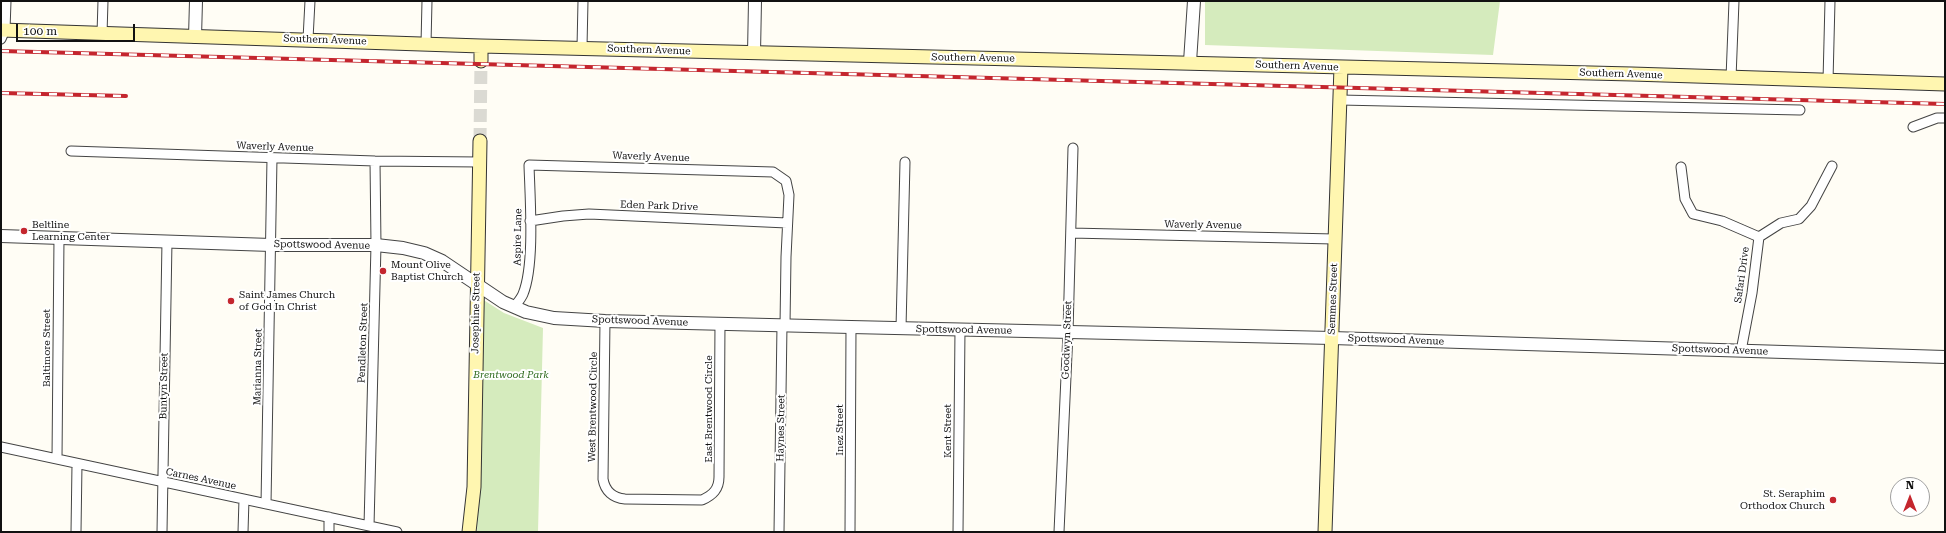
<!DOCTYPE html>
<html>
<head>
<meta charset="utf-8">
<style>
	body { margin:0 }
	#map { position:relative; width:1946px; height:533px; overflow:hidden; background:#fffdf5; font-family:"Roboto Serif",serif }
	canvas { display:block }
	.frame { position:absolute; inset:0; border:2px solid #111; pointer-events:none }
	.north { position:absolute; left:1890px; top:477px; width:40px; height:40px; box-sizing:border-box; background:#fff; border:1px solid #a0a0a0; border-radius:50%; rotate:0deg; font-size:11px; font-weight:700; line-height:16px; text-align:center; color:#111 }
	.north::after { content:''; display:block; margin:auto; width:14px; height:18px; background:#c4262e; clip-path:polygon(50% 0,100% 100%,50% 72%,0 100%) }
	.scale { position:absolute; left:16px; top:24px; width:119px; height:18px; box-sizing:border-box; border:2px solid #111; border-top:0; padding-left:5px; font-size:12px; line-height:14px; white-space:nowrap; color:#111; -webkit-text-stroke:3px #fff; paint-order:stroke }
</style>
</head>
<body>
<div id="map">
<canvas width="1946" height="533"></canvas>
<div class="frame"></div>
<div class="north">N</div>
<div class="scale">100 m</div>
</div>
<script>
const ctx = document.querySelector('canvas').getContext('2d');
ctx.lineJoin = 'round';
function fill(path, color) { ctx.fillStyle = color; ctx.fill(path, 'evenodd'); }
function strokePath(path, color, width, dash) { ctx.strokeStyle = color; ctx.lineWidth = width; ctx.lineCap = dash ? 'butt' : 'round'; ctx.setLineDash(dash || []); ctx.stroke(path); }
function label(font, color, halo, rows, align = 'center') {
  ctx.font = font + ' "Roboto Serif",serif'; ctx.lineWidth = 4; ctx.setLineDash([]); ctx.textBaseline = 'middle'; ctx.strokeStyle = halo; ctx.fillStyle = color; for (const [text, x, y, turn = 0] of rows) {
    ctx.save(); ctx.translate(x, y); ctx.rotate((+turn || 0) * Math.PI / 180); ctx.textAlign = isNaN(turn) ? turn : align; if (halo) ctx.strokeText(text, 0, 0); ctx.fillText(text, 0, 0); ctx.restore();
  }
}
const green = new Path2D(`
	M1205,1H1500L1493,55L1205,45Z
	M482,299L504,313L543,328L538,532H477Z`);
const secondaryTunnel = new Path2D(`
	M480,141L481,61`);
const minor = new Path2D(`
	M102,34L103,1
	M1,39L5,30L6,1
	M308,39L310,1
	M426,44L427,1
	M582,47L583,1
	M1731,78L1734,1
	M1828,81L1830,1
	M1340,100L1800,110
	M1913,127L1937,118H1945
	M71,151L375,161L479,162
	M1681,167L1685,199L1693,214L1722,221L1759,237
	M530,221L563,216L589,214L787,223
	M1071,233L1334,239
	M514,307C517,303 521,299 523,294C535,265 530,198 529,165L773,172L786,181L789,195L786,257L785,325
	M605,321L603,479C605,491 613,498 625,499L702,500C713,495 719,489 719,477L720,323
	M901,328L905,162
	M1741,351L1752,293L1759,237L1781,223L1799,219L1811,206L1832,166
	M1,447L397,532
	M57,458L59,238
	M266,504L272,158
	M369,526L376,245L375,161
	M76,532L77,464
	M162,532L167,241
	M243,532L244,499
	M329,532V517
	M779,532L782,325
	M850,532L851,327
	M958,532L960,330
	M1059,532L1068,332L1073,148`);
const tertiary = new Path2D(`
	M195,37L196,1
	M754,53L755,1
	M1190,62L1194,1
	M1,236L271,245H376L403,248L424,253L442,261L503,302L526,312L554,318L605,321L851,327L1332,338L1945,357`);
const secondary = new Path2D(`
	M1,30L481,46L1632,74L1945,84
	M481,61V46
	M469,532L474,487L480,141
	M1325,532L1341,67`);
const rail = new Path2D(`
	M1,51L1945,104
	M1,93L126,96`);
const markers = [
	[24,231,4,"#c4262e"],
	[383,271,4,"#c4262e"],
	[231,301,4,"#c4262e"],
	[1833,500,4,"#c4262e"]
];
const streetNames = [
	["Southern Avenue",325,40,2],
	["Southern Avenue",649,50,2],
	["Southern Avenue",973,58,1],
	["Southern Avenue",1297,66,2],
	["Southern Avenue",1621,74,2],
	["Waverly Avenue",275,147,2],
	["Waverly Avenue",651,157,2],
	["Eden Park Drive",659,206,2],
	["Waverly Avenue",1203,225,1],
	["Aspire Lane",518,237,-89],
	["Spottswood Avenue",322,245,1],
	["Safari Drive",1742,275,-82],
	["Semmes Street",1333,299,-88],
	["Josephine Street",476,313,-89],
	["Spottswood Avenue",640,321,2],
	["Spottswood Avenue",964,330,1],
	["Goodwyn Street",1067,340,-88],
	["Spottswood Avenue",1396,340,2],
	["Pendleton Street",363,343,-88],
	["Baltimore Street",47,348,-90],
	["Spottswood Avenue",1720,350,2],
	["Marianna Street",258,367,-89],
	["Buntyn Street",164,386,-89],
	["West Brentwood Circle",593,407,-89],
	["East Brentwood Circle",709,409,-90],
	["Haynes Street",781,428,-89],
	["Inez Street",840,430,-90],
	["Kent Street",948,431,-90],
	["Carnes Avenue",201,479,12]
];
const poiNames = [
	["Beltline",32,225],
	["Learning Center",32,237],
	["Mount Olive",391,265],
	["Baptist Church",391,277],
	["Saint James Church",239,295],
	["of God In Christ",239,307],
	["St. Seraphim",1825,494,"right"],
	["Orthodox Church",1825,506,"right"]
];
const parkNames = [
	["Brentwood Park",511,375]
];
fill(green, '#d5ebbd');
strokePath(secondaryTunnel, '#dbdad3', 13, [13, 6]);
strokePath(minor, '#444', 11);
strokePath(tertiary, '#444', 14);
strokePath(secondary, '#333', 15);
strokePath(minor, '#fff', 9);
strokePath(tertiary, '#fff', 12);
strokePath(secondary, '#fff6b0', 13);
strokePath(rail, '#c4262e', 4);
strokePath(rail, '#fff', 2.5, [8]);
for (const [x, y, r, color] of markers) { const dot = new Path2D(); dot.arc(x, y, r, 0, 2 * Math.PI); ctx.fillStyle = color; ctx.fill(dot); strokePath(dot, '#fff', 1.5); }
label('10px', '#111', '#fff', streetNames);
label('10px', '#111', '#fff', poiNames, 'left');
label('italic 10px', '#2f6b1f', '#fff', parkNames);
</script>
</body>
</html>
